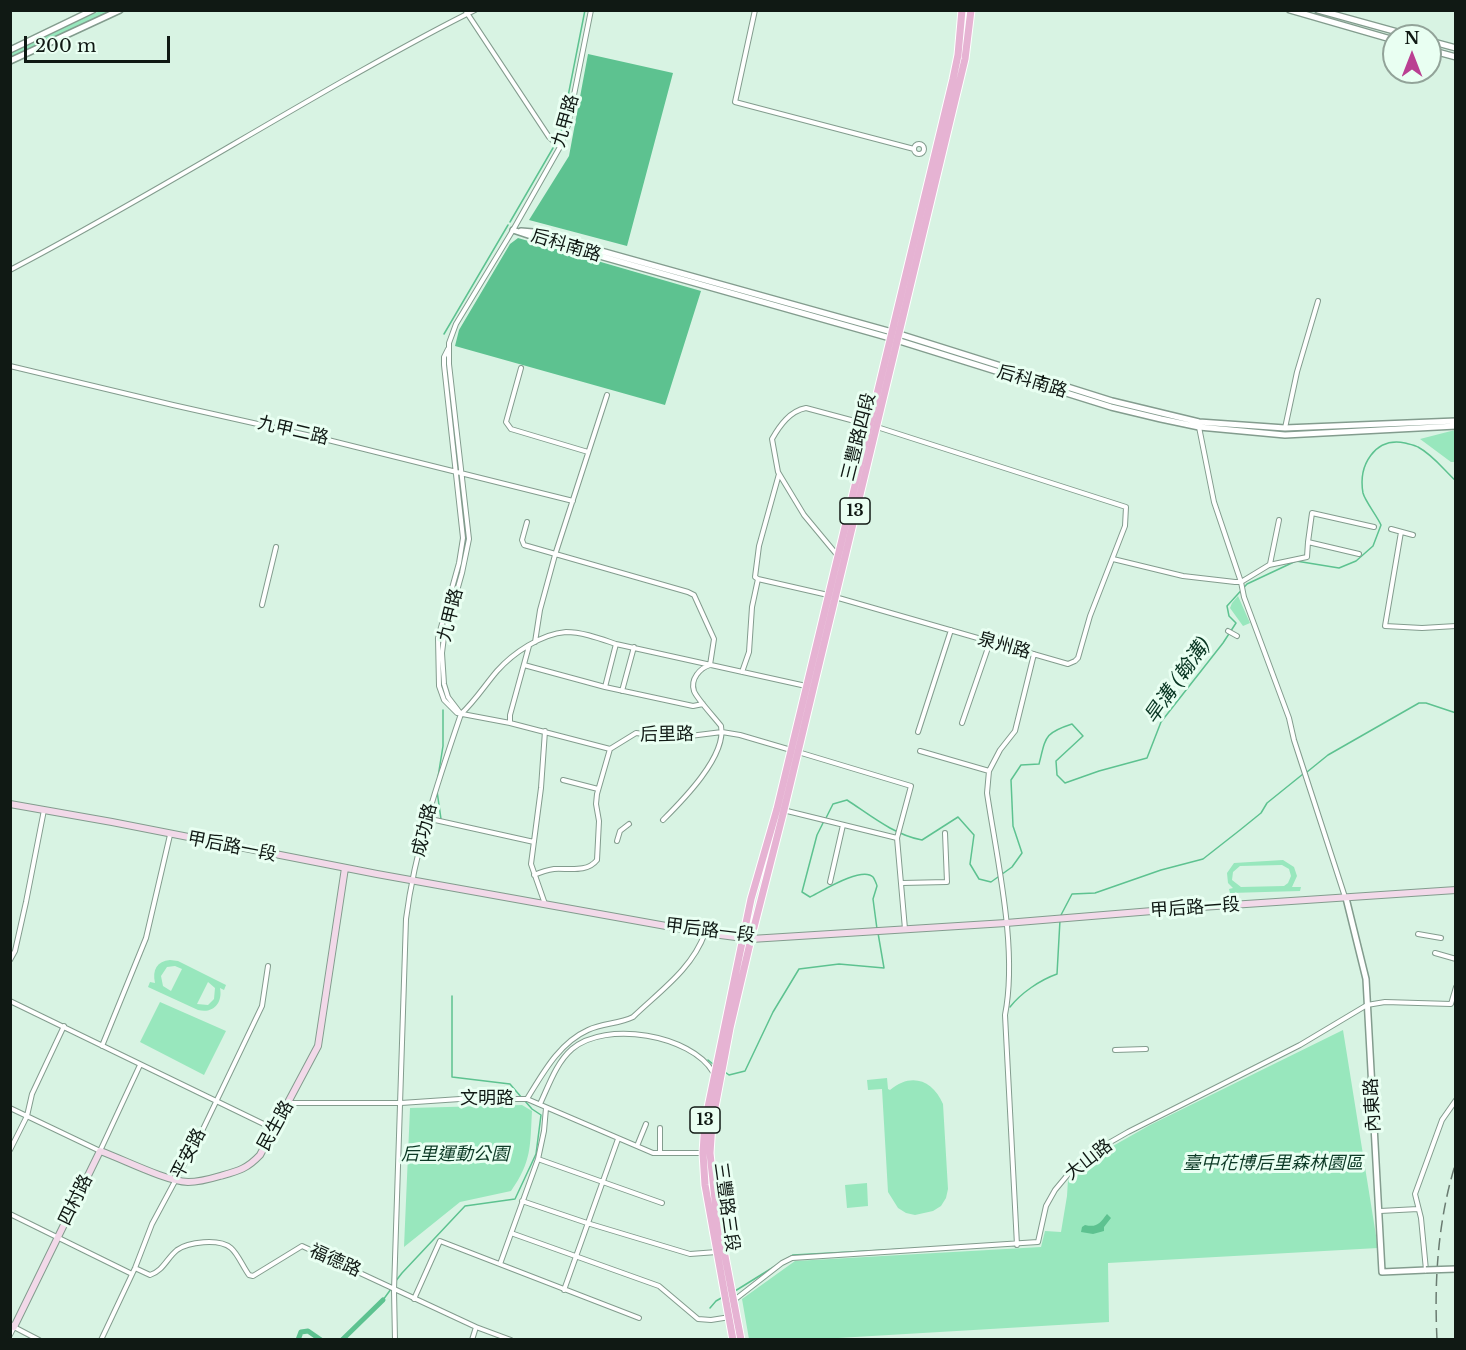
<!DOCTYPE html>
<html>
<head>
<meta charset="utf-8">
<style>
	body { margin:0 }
	#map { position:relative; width:1466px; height:1350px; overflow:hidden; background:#d8f3e3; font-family:"Libre Baskerville",serif }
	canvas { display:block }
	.frame { position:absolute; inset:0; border:12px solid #101914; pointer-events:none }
	.north { position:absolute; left:1382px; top:24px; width:60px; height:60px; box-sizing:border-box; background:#e9fff2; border:2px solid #92a399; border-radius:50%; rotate:0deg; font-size:16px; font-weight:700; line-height:24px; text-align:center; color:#101914 }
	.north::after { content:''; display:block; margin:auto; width:21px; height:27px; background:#ba4092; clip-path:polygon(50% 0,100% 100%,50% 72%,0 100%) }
	.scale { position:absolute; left:24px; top:36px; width:146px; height:27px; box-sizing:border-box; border:3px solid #101914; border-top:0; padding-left:8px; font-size:18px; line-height:21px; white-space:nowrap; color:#101914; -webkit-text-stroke:4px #e9fff2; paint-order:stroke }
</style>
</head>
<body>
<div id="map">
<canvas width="1466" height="1350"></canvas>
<div class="frame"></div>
<div class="north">N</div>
<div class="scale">200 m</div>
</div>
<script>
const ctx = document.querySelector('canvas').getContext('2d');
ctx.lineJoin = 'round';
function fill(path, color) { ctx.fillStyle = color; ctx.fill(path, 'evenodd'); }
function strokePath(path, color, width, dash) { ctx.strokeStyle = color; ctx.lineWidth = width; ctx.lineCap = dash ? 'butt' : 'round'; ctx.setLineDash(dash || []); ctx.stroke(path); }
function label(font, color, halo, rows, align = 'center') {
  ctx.font = font + ' "Libre Baskerville","Noto Sans TC",serif'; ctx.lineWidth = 6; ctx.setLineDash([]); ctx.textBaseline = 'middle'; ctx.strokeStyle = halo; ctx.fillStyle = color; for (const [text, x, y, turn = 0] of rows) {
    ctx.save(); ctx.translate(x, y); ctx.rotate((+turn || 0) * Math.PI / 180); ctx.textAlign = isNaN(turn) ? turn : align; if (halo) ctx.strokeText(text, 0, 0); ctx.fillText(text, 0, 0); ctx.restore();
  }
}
const green = new Path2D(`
	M100,11H114L11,57L10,52Z
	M1455,430V462H1451L1420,439Z
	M1238,596L1250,623L1243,626L1230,608L1232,603Z
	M1283,860L1294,867L1297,876L1292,887H1301L1300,891L1230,893L1229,889L1233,888L1228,883L1227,873L1234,863ZM1282,865L1289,869L1291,876L1288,883L1284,886L1241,887L1232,880L1233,872L1240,866Z
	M170,960L178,961L226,985L224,990L220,988C223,1003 213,1014 198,1010L148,987L150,982L155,983C152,970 157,961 170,960ZM175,966L182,969L171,991L163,986L161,976L167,967ZM208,982L215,988L214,999L208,1005L197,1004Z
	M160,1002L226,1031L204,1075L140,1042Z
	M1343,1030L1378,1248L1108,1263L1109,1322L821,1339H749L742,1299L795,1261L1041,1247L1045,1231L1061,1232L1067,1196L1068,1180L1097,1155L1150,1125Z
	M887,1078L888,1089L890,1090C911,1072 933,1080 943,1104L948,1189L946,1198L941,1206L933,1211L915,1215L906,1213L898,1208L888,1192L882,1089L868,1090L867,1080Z
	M522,1105L532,1111C530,1146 532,1161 511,1191L460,1202L404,1247L410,1108Z
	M867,1183L868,1206L847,1208L845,1185Z`);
const water = new Path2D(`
	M588,54L673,73L627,246L529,220L569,156Z
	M518,238L701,291L665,405L455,346L459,330L510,244Z
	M1107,1214L1111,1218L1104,1227V1231L1093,1234L1081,1232L1082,1227L1085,1225C1097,1228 1100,1223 1107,1214Z`);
const stream = new Path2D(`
	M560,137L585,10
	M510,222L553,148
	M444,334L508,225
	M447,368L458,465
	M460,481L461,488
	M466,545V532
	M457,580L464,555
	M444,624L452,597
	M440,645L443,629
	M440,653L442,685
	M1307,772L1328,755L1419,703H1426L1456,713
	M438,777L443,746V710
	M437,791L441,819
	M826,818L833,804L847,800C870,815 894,835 922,840L958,817L974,835L970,864L979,879L991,882L1012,867L1022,853L1013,826L1011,780L1021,765L1039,764C1046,737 1044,733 1072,724L1083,736L1056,761L1057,775L1065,783L1099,771L1147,758L1161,722L1223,643L1236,623L1229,616L1227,606L1247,584L1296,561L1339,568L1356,561L1373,546L1381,525C1377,516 1365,501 1363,493C1358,465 1375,437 1405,443C1409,444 1415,445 1418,447C1433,455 1444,470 1456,481
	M823,823L817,835L802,892L810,897C822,891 862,866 873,877C874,878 877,885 877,886L873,899L877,929
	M1061,915L1072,894L1095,893L1161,870L1203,859L1240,830L1261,813L1267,803L1303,774
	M452,996V1077L510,1084L522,1098
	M1010,1007C1021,993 1040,980 1057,974L1060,920
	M708,1060L713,1064
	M725,1072L729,1075L745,1071L773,1012L799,969L839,964L884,968L878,933
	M395,1282L402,1273L465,1206L515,1199L536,1154L541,1115L532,1109L525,1101
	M735,1291L793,1255L923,1248
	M383,1300L391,1289
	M710,1308L716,1301L723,1297`);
const canal = new Path2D(`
	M298,1340L301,1332L308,1331L321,1340
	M342,1340L383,1300`);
const minor = new Path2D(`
	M465,10L549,137L560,147
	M755,10L735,102L914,149
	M914 149a5 5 0 1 1 10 0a5 5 0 1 1-10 0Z
	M10,270C123,211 232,144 343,81C386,57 430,32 475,10
	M448,349L444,357V365L463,538L459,563L438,638L439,686L444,700L457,713L510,723L610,749
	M10,366L173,405L320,438L573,501
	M521,368L506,422L511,429L588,452
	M1199,427L1214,502L1241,582L1244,597L1289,718L1294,740L1345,897
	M1285,428L1297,372L1318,301
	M527,522L522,540L524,545L688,592L694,595L714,639L710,665C700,668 690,679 694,691C697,699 715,718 721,726C727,756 682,801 663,820
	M1391,529L1413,535
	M1401,532L1385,626L1422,628L1456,626
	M1308,542L1359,554
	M1113,559L1183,576L1235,582H1241L1269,565L1307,557L1308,542L1312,513L1374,527
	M1270,564L1279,520
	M758,579L828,595
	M835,597L1068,664L1075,661L1078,658L1090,616L1125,526L1126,507L877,427L806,408C790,411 780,425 772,439L778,472L804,515L838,556
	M262,605L276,547
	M1228,631L1237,636
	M535,642L540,610L555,555L607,395
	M524,665L605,687L693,706L703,704
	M742,672L749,652L752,607L758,579L755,577L759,546L779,474
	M605,687L616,644
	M622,691L634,647
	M461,714L448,697L444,684L442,653L444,637L462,573L469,539L449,364V343L456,324L513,230L560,147L568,125L591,10
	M510,723V715L529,646
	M962,723L990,642
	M545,731L541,788L531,864L545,904
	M918,732L951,630
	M920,751L989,771
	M798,752L911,786L897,838L905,929
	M563,780L598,789
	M783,810L897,838
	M426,818L534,842
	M617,841L620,831L629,824
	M534,875C541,872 547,870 554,869C568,868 587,873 597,860L599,821L596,804L597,794L610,749L636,733L674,738L722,732L740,735L791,750
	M830,882L843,825
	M902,883L947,882L945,833
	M1418,934L1441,938
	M1435,953L1456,959
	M10,960L15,951L26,902L44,810
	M10,1001L274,1129
	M102,1046L146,938L170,835
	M1115,1050L1146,1049
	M527,1099C543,1073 559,1043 588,1030C603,1023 619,1024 633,1017C660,991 692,969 705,933
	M290,1103H401L460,1099H527L653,1153H704
	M540,1104C549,1085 556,1063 572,1049C606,1020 691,1035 713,1072
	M10,1108L100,1151L140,1065
	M637,1146L646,1124
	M10,1150L27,1116L32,1094L64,1026
	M660,1153V1128
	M538,1159L662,1203
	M522,1201L587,1223L690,1254L717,1252
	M1380,1211L1418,1209
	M10,1214L132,1274
	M511,1233L659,1286L698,1319L711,1320L730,1317
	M1017,1245L1005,1015C1018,949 997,860 987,793L989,771L1000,750L1015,731L1034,654
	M500,1264L538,1159L544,1131L546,1108
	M135,1268L150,1275C163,1271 167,1258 177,1250C188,1242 219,1238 231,1248C238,1254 243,1267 249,1275L253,1276L302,1246L476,1327L472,1340
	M1426,1270L1421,1218L1415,1194L1442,1120L1456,1100
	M564,1290L618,1139
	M414,1299L440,1241L639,1318
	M733,1301L782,1263L792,1258L1038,1242L1046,1206L1055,1190L1070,1172L1093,1152L1128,1132L1300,1045L1367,1005L1385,1002L1451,1004L1456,987
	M476,1327L511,1340
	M10,1335L14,1327L39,1340
	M101,1340L135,1268L152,1224L203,1129L262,1006L268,966
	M395,1340L394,1290L406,919C415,849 438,781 461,714C475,701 485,685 497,671C513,653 541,634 566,632C583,632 601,639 616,644L806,686`);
const tertiary = new Path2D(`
	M1290,10L1394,40
	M1318,10L1412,36
	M1430,41L1456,48
	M10,50L93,10
	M1430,50L1456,57
	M10,61L120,10
	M513,230L543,240L890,338L1111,407L1161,419L1199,427L1285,435L1456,426
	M521,231L533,232L899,334L1112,401L1199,422L1285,428L1456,421
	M1346,898L1366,979L1382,1272L1426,1270`);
const secondary = new Path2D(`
	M10,804L112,822L377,874L705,933L751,939L1006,923L1201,907L1456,890
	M10,1325L14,1327L100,1151C123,1159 165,1181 188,1182C198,1182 210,1179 220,1176C238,1171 247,1169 260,1155L318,1046L345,868`);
const primary = new Path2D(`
	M733,1340L705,1185L703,1153L705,1122L751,899L777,809L953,79L958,55L962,10
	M741,1340L716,1209L710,1153L712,1123L730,1028L751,939L784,810L965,59L971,10`);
const rail = new Path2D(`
	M1437,1340C1434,1280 1438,1219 1456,1162`);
const tertiaryBridge = new Path2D(`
	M1426,1270L1456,1269`);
const shields = [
	[855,511,30],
	[705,1120,30]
];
const shieldNames = [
	["13",855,511],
	["13",705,1120]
];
const streetNames = [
	["九甲路",566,121,-74],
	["后科南路",566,246,17],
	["后科南路",1032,382,17],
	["九甲二路",293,431,13],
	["三豐路四段",859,437,-76],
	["九甲路",451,615,-76],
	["泉州路",1004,646,16],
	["后里路",667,735,-1],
	["成功路",425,830,-76],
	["甲后路一段",232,847,11],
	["甲后路一段",1195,908,-4],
	["甲后路一段",710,931,7],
	["文明路",487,1099],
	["內東路",1373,1105,-93],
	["民生路",276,1126,-61],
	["平安路",189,1154,-63],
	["大山路",1089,1160,-38],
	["四村路",76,1200,-64],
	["三豐路三段",726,1207,82],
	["福德路",335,1261,24]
];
const parkNames = [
	["后里運動公園",455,1155],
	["臺中花博后里森林園區",1273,1164]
];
const waterNames = [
	["旱溝 (翰溝)",1178,681,-55]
];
fill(green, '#98e7bd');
fill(water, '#5dc290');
strokePath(stream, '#5dc290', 1.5);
strokePath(canal, '#5dc290', 5);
strokePath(minor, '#839c8e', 6);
strokePath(tertiary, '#839c8e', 8);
strokePath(secondary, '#839c8e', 8);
strokePath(primary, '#fff', 9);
strokePath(minor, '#fff', 4);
strokePath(tertiary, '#fff', 5);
strokePath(secondary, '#f2d9e9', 6);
strokePath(primary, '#e6b3d3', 7);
strokePath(rail, '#6a7b71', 1.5, [12, 6]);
strokePath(tertiaryBridge, '#839c8e', 8, []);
strokePath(tertiaryBridge, '#fff', 5);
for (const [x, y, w] of shields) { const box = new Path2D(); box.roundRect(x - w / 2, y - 13, w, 26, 4.5); ctx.fillStyle = '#e9fff2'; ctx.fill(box); strokePath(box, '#101914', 1.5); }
label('bold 16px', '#101914', null, shieldNames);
label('18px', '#101914', '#e9fff2', streetNames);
label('italic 18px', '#0d3a26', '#e9fff2', parkNames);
label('italic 20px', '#073521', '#e9fff2', waterNames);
</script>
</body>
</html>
